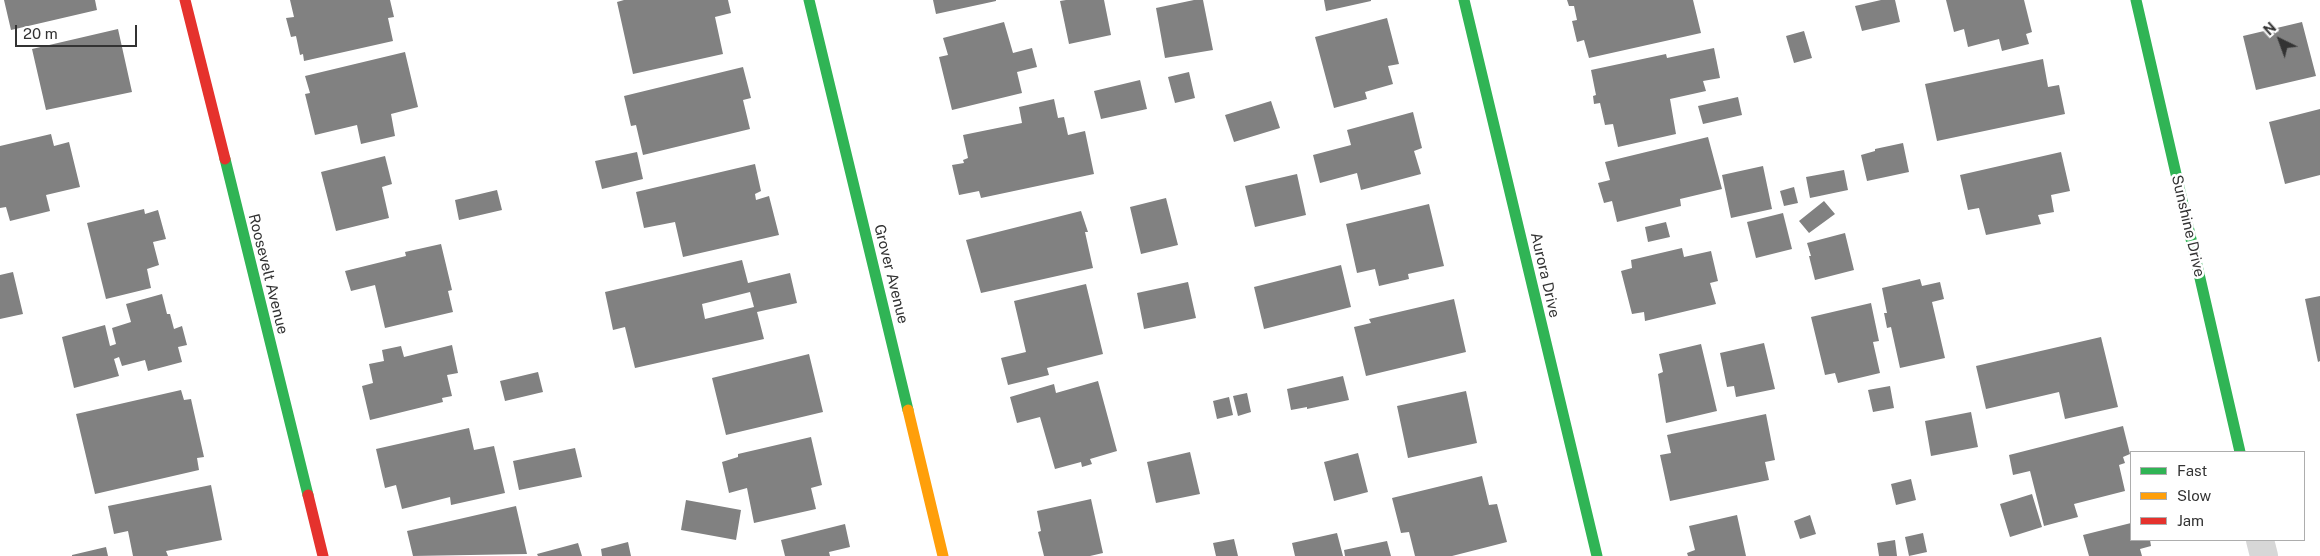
<!DOCTYPE html>
<html>
<head>
<meta charset="utf-8">
<style>
	body { margin:0 }
	#map { position:relative; width:2320px; height:556px; overflow:hidden; background:#fff; font-family:"Public Sans",sans-serif }
	canvas { display:block }
	.legend { position:absolute; left:2130px; top:451px; width:175px; height:90px; box-sizing:border-box; background:#fff; border:1px solid #adadad; margin:0; padding:6px 9px; list-style:none; font-size:15px; color:#333 }
	.legend li { display:flex; align-items:center; gap:10px; height:25px }
	.legend b { width:25px; border:1px solid #adadad }
	.north { position:absolute; left:2255px; top:15px; width:50px; height:50px; -webkit-text-stroke:4px #fff; paint-order:stroke; rotate:318deg; font-size:14px; font-weight:700; line-height:20px; text-align:center; color:#333 }
	.north::after { content:''; display:block; margin:auto; width:18px; height:22px; background:#333; clip-path:polygon(50% 0,100% 100%,50% 72%,0 100%) }
	.scale { position:absolute; left:15px; top:25px; width:122px; height:22px; box-sizing:border-box; border:2px solid #333; border-top:0; padding-left:6px; font-size:15px; line-height:18px; white-space:nowrap; color:#333; -webkit-text-stroke:4px #fff; paint-order:stroke }
</style>
</head>
<body>
<div id="map">
<canvas width="2320" height="556"></canvas>
<ul class="legend">
<li><b style="height:6px;background:#30b455"></b>Fast</li>
<li><b style="height:6px;background:#ff9f0a"></b>Slow</li>
<li><b style="height:6px;background:#e5322d"></b>Jam</li>
</ul>
<div class="north">N</div>
<div class="scale">20 m</div>
</div>
<script>
const ctx = document.querySelector('canvas').getContext('2d');
ctx.lineJoin = 'round';
function fill(path, color) { ctx.fillStyle = color; ctx.fill(path, 'evenodd'); }
function strokePath(path, color, width, dash) { ctx.strokeStyle = color; ctx.lineWidth = width; ctx.lineCap = dash ? 'butt' : 'round'; ctx.setLineDash(dash || []); ctx.stroke(path); }
function label(font, color, halo, rows, align = 'center') {
  ctx.font = font + ' "Public Sans",sans-serif'; ctx.lineWidth = 5; ctx.setLineDash([]); ctx.textBaseline = 'middle'; ctx.strokeStyle = halo; ctx.fillStyle = color; for (const [text, x, y, turn = 0] of rows) {
    ctx.save(); ctx.translate(x, y); ctx.rotate((+turn || 0) * Math.PI / 180); ctx.textAlign = isNaN(turn) ? turn : align; if (halo) ctx.strokeText(text, 0, 0); ctx.fillText(text, 0, 0); ctx.restore();
  }
}
const building = new Path2D(`
	M4,0H95L97,10L11,30Z
	M290,0H390L394,17L388,18L393,41L304,61L303,54L300,55L296,36L291,37L286,18L294,17Z
	M624,0H728L731,13L715,17L723,54L633,74L617,2Z
	M933,0H996V1L936,14Z
	M1066,0H1104L1111,35L1069,44L1060,1Z
	M1194,0H1203L1213,50L1165,58L1156,8Z
	M1324,0H1371V1L1326,11Z
	M1567,0H1693L1701,33L1589,58L1584,40L1577,42L1572,21L1577,20L1574,6H1569Z
	M1881,0H1895L1900,22L1862,31L1855,6Z
	M1946,0H2024L2032,32L2026,34L2029,44L2002,51L1999,39L1968,47L1964,29L1954,32Z
	M1387,18L1399,64L1388,66L1393,84L1365,92L1367,99L1334,108L1315,37Z
	M1004,22L1013,53L1032,48L1037,67L1017,72L1022,93L952,110L939,57L948,55L943,38Z
	M2302,22L2316,76L2256,90L2243,36Z
	M118,29L132,92L46,110L32,49Z
	M1804,31L1812,58L1794,63L1786,36Z
	M1714,48L1720,78L1703,81L1706,91L1670,99L1676,134L1618,147L1613,124L1605,125L1600,103L1594,104L1593,96L1596,95L1591,70L1666,54L1667,58Z
	M405,52L418,107L391,114L395,136L361,144L357,125L315,135L305,94L310,93L305,76Z
	M2043,59L2048,87L2059,85L2065,114L1937,141L1925,84Z
	M743,67L751,98L743,100L750,129L643,155L636,125L631,126L624,96Z
	M1189,72L1195,98L1175,103L1168,77Z
	M1140,80L1147,109L1101,119L1094,91Z
	M1738,97L1742,115L1703,124L1698,106Z
	M1054,99L1058,118L1064,117L1068,135L1085,131L1094,174L981,198L979,191L959,195L952,165L964,163L963,160L968,158L963,135L1022,123L1019,107Z
	M1271,101L1280,128L1234,142L1225,115Z
	M2320,109V175L2285,184L2269,122Z
	M1413,112L1422,148L1414,151L1421,174L1361,190L1357,173L1320,183L1313,155L1351,145L1347,130Z
	M51,134L54,146L69,142L80,187L46,195L50,211L10,221L6,207L0,208V146Z
	M1708,137L1722,189L1680,199L1681,206L1617,222L1612,201L1604,203L1598,183L1610,180L1605,162Z
	M1903,143L1909,172L1867,181L1861,155L1875,151V149Z
	M637,152L643,179L602,189L595,161Z
	M2061,152L2070,191L2051,195L2054,212L2038,215L2041,224L1986,235L1979,208L1968,210L1960,175Z
	M385,156L392,184L382,187L389,218L336,231L321,172Z
	M755,164L761,191L755,194L756,200L769,196L779,235L683,257L675,222L644,228L636,192Z
	M1763,166L1772,209L1731,218L1722,175Z
	M1844,170L1848,190L1810,198L1806,177Z
	M1297,174L1306,215L1255,227L1245,186Z
	M1794,187L1798,203L1784,206L1780,191Z
	M497,190L502,210L459,220L455,200Z
	M1166,198L1178,245L1141,254L1130,207Z
	M1824,201L1835,214L1809,233L1799,221Z
	M1429,204L1444,266L1408,274L1409,279L1379,286L1375,269L1357,273L1346,224Z
	M144,209L145,214L158,210L166,239L153,242L159,265L147,269L151,288L106,299L87,223Z
	M1081,211L1088,232H1085L1093,268L981,293L966,240Z
	M1783,213L1792,249L1756,258L1747,222Z
	M1666,222L1670,237L1648,242L1645,227Z
	M1845,233L1854,270L1815,280L1809,256H1811L1807,243Z
	M441,244L452,290L448,291L453,312L385,328L375,285L351,291L345,271L406,256L405,252Z
	M1682,248L1684,257L1711,251L1718,281L1710,283L1716,304L1645,321L1644,312L1632,314L1621,271L1632,268L1631,260Z
	M742,260L748,283L790,273L797,303L757,312L764,339L635,368L625,327L613,330L605,292ZM750,292L754,307L705,319L702,304Z
	M1341,265L1351,307L1264,329L1254,287Z
	M13,272L23,314L0,319V275Z
	M1920,279L1922,286L1940,282L1944,299L1932,302L1945,358L1900,368L1891,327L1887,328L1884,313H1887L1882,288Z
	M1188,282L1196,318L1144,329L1137,293Z
	M1086,284L1103,354L1047,368L1049,375L1008,385L1001,358L1026,352L1014,301Z
	M162,294L167,314H170L174,329L182,326L187,345L178,347L182,362L148,371L145,360L122,366L119,357L114,359L119,376L74,388L62,337L105,325L110,346L116,344L112,328L131,322L126,304Z
	M2320,296V361L2318,362L2305,299Z
	M1454,299L1466,352L1366,376L1354,327L1371,323L1369,319Z
	M1871,303L1879,341L1873,342L1880,373L1838,383L1835,373L1825,375L1811,317Z
	M2101,337L2118,407L2065,419L2059,392L1986,409L1976,366Z
	M1764,343L1775,389L1736,397L1734,386L1727,387L1720,353Z
	M1701,344L1717,411L1666,423L1658,374L1663,372L1659,354Z
	M452,345L458,373L447,375L452,396L442,398L443,402L370,420L362,386L373,383L369,364L384,361L382,350L401,346L404,357Z
	M809,354L823,412L726,435L712,378Z
	M538,372L543,392L505,401L500,381Z
	M1343,376L1349,400L1307,409V407L1291,410L1287,389Z
	M1098,381L1117,451L1090,459L1092,464L1082,467L1081,462L1055,469L1040,417L1017,423L1010,397L1054,384L1056,393Z
	M1890,386L1894,408L1873,412L1868,390Z
	M181,390L184,400L191,399L204,457L197,458L199,470L95,494L76,414Z
	M1466,391L1477,443L1408,458L1397,406Z
	M1247,393L1251,412L1238,416L1233,396Z
	M1229,397L1233,415L1217,419L1213,401Z
	M1971,412L1978,447L1931,456L1925,421Z
	M1766,414L1775,460L1765,462L1769,480L1670,501L1660,455L1671,453L1667,435Z
	M2123,426L2130,454L2123,457L2125,463L2119,465L2125,491L2074,504L2078,517L2044,526L2030,471L2013,475L2009,455Z
	M469,428L474,450L494,446L505,493L451,505L450,497L402,509L396,485L385,488L376,449Z
	M811,437L822,485L811,488L816,509L754,523L747,488L729,493L722,462L738,457V454Z
	M575,448L582,477L519,490L513,461Z
	M1190,452L1200,494L1156,503L1147,462Z
	M1358,453L1368,492L1334,501L1324,462Z
	M1482,476L1489,505L1497,504L1507,542L1452,556H1415L1409,532L1401,533L1392,498Z
	M1911,479L1916,500L1896,505L1891,484Z
	M211,485L222,540L166,551L168,556H133L128,531L114,534L108,506Z
	M2032,494L2042,527L2010,537L2000,504Z
	M1091,499L1103,553L1090,556H1044L1038,532L1041,531L1037,511Z
	M686,500L741,510L736,540L681,530Z
	M516,506L527,554L413,556L407,531Z
	M1737,515L1746,556H1688L1687,553L1695,550L1689,526Z
	M1810,515L1816,534L1800,539L1794,521Z
	M2131,523V540H2150L2151,546L2140,549L2142,556H2089L2083,535Z
	M845,524L850,547L829,552L830,556H785L781,540Z
	M1337,533L1343,556H1295L1292,543Z
	M1923,533L1927,552L1909,556L1905,537Z
	M1234,539L1238,556H1216L1213,543Z
	M1895,540L1897,556H1879L1877,543Z
	M1387,541L1391,556H1345L1344,550Z
	M628,542L631,556H602L601,549Z
	M578,543L582,556H538L537,554Z
	M106,547L108,556H72V555Z`);
const street = new Path2D(`
	M2260,540L2264,556`);
const fast = new Path2D(`
	M809,0L908,410
	M1464,0L1597,556
	M2136,0L2240,452
	M225,159L308,495`);
const slow = new Path2D(`
	M908,410L943,556`);
const jam = new Path2D(`
	M185,0L225,159
	M308,495L323,556`);
const streetNames = [
	["Sunshine Drive",2188,226,77],
	["Roosevelt Avenue",268,274,76],
	["Grover Avenue",891,274,76],
	["Aurora Drive",1545,275,77]
];
fill(building, '#818181');
strokePath(street, '#d7d7d7', 28);
strokePath(fast, '#30b455', 11);
strokePath(slow, '#ff9f0a', 11);
strokePath(jam, '#e5322d', 11);
label('15px', '#333', '#fff', streetNames);
</script>
</body>
</html>
